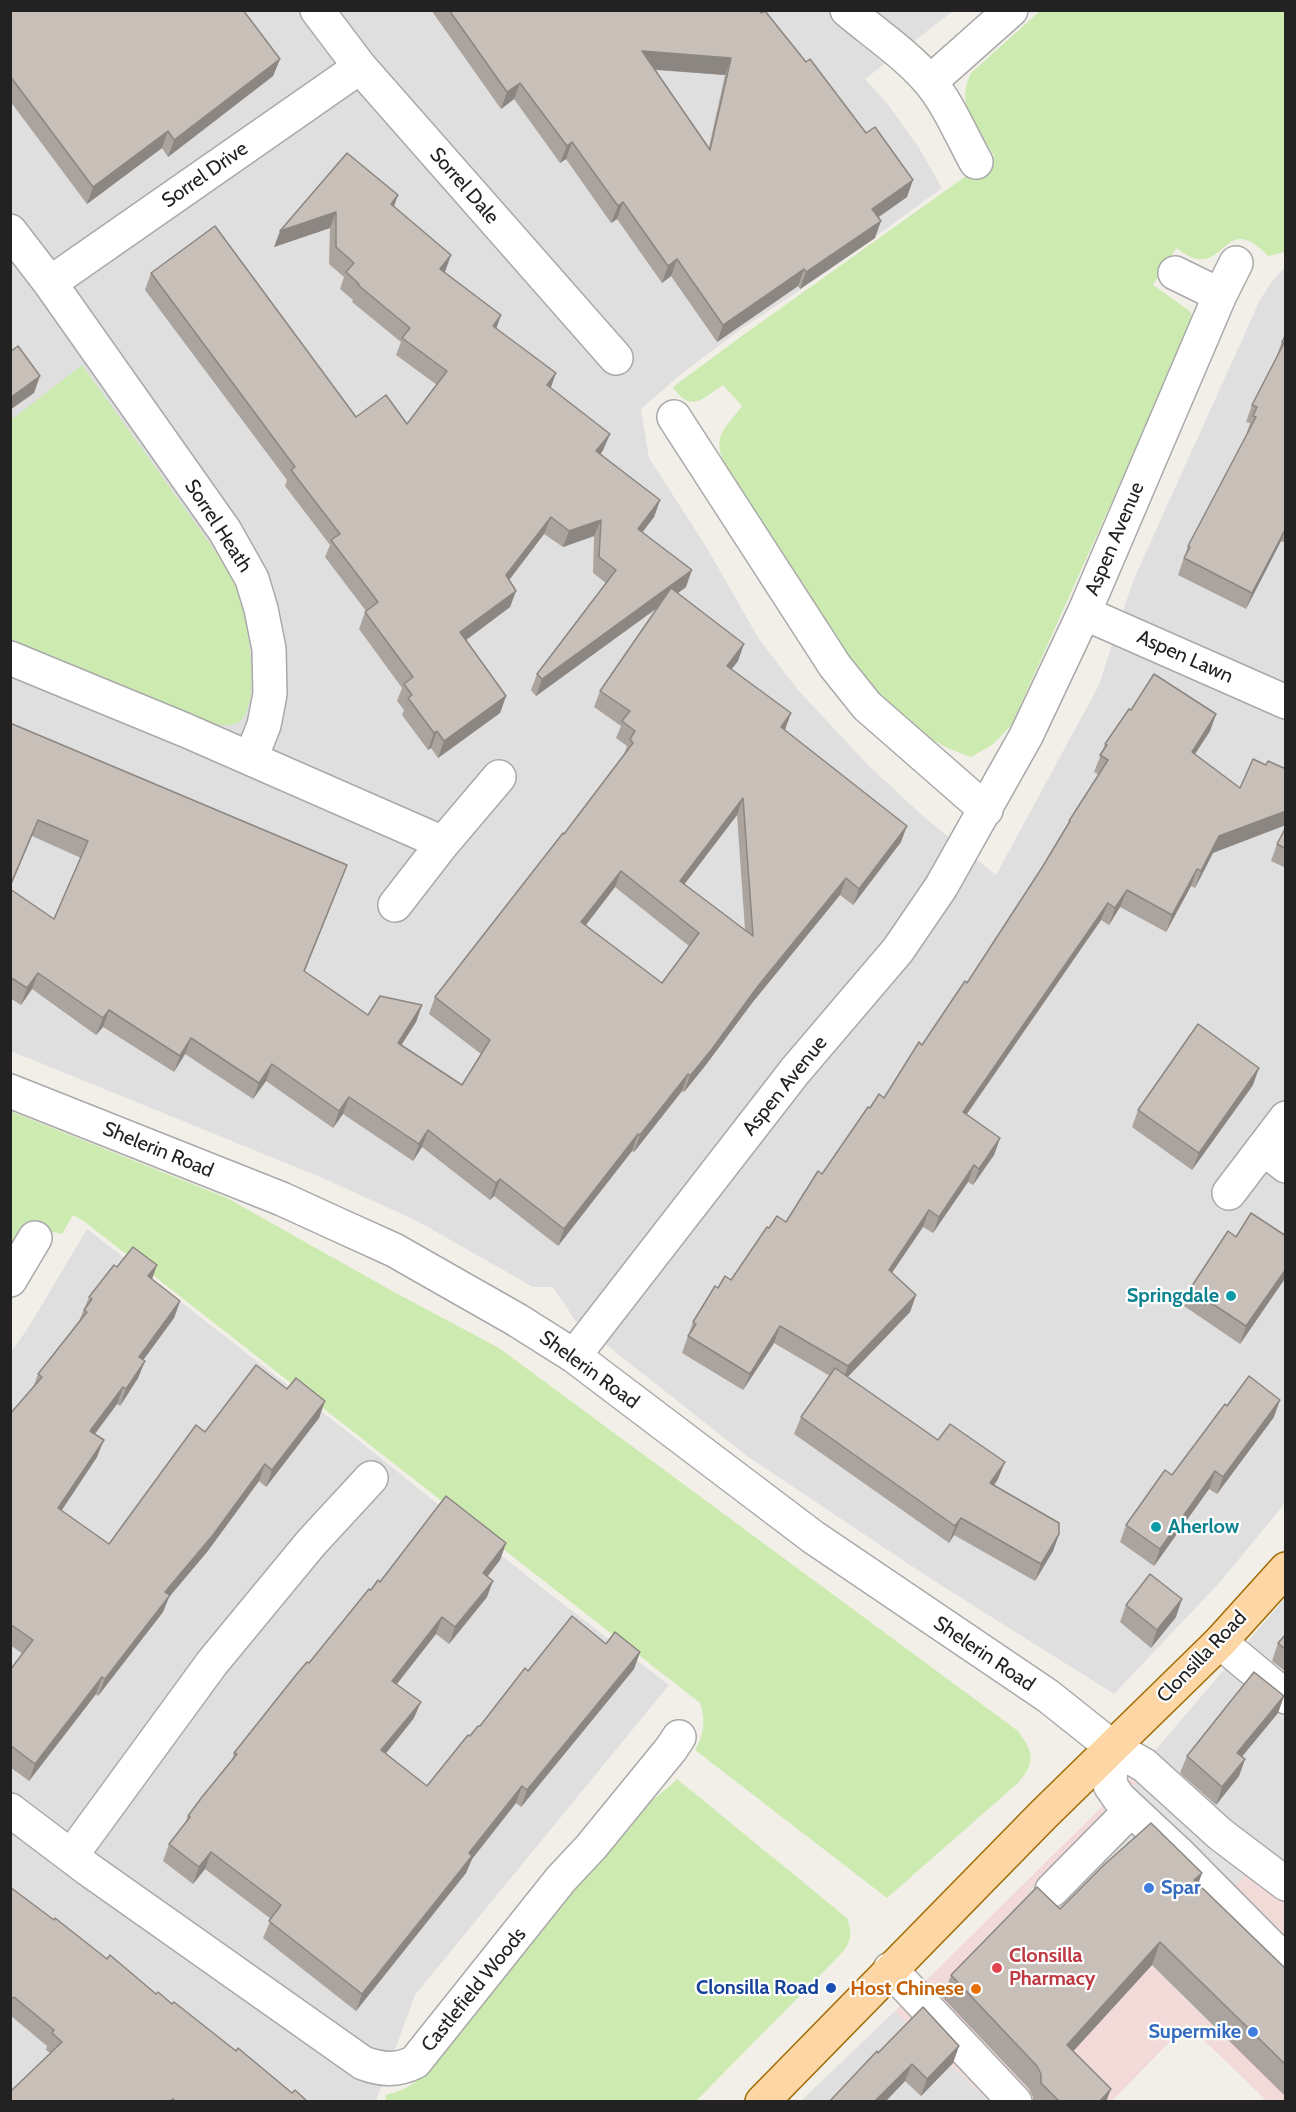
<!DOCTYPE html>
<html>
<head>
<meta charset="utf-8">
<style>
	body { margin:0 }
	#map { position:relative; width:1296px; height:2112px; overflow:hidden; background:#f2efe9; font-family:Cabin,sans-serif }
	canvas { display:block }
	.frame { position:absolute; inset:0; border:12px solid #222; pointer-events:none }
</style>
</head>
<body>
<div id="map">
<canvas width="1296" height="2112"></canvas>
<div class="frame"></div>
</div>
<script>
const ctx = document.querySelector('canvas').getContext('2d');
ctx.lineJoin = 'round';
function fill(path, color) { ctx.fillStyle = color; ctx.fill(path, 'evenodd'); }
function strokePath(path, color, width, dash) { ctx.strokeStyle = color; ctx.lineWidth = width; ctx.lineCap = dash ? 'butt' : 'round'; ctx.setLineDash(dash || []); ctx.stroke(path); }
function label(font, color, halo, rows, align = 'center') {
  ctx.font = font + ' Cabin,sans-serif'; ctx.lineWidth = 4.5; ctx.setLineDash([]); ctx.textBaseline = 'middle'; ctx.strokeStyle = halo; ctx.fillStyle = color; for (const [text, x, y, turn = 0] of rows) {
    ctx.save(); ctx.translate(x, y); ctx.rotate((+turn || 0) * Math.PI / 180); ctx.textAlign = isNaN(turn) ? turn : align; if (halo) ctx.strokeText(text, 0, 0); ctx.fillText(text, 0, 0); ctx.restore();
  }
}
const residential = new Path2D(`
	M10,11H953L865,79L889,106L919,148L942,188L830,270L741,329L681,374L641,409L649,458L707,548L759,639L798,690L868,765L925,818L996,875L1099,685L1133,581L1260,300L1273,280L1285,267V1503L1221,1581L1114,1694L925,1575L747,1456L575,1320L553,1287H533L417,1221L325,1179L11,1051Z
	M87,1229L353,1436L541,1587L669,1685L415,1995L376,2101L11,2102V1352L28,1328Z
	M1285,1598V1898L1135,1774Z
	M895,2011L989,2101L800,2102Z`);
const commercial = new Path2D(`
	M1135,1774L1285,1898V2101H1267L1187,2024L1112,2101H989L895,2011Z`);
const grass = new Path2D(`
	M1040,11H1285V252L1268,256C1226,212 1227,268 1193,258C1187,256 1181,251 1176,248L1153,285L1187,309L1191,313L1193,321L1011,726L992,745L971,757L947,748L921,733L898,713L853,665L727,470C711,435 722,433 742,406L723,385C703,398 691,414 673,387L739,338L994,156C978,127 954,108 971,73Z
	M82,365L218,555C227,568 234,582 239,596C247,620 263,705 239,722C231,727 220,725 211,724L11,642V420Z
	M10,1111L227,1198L394,1292L499,1348L1018,1731C1034,1753 1036,1762 1018,1783L887,1898L695,1750C704,1734 706,1721 700,1703L85,1222L73,1215L62,1234L30,1227L11,1252Z
	M677,1779L847,1918C853,1935 851,1941 841,1954L696,2101L387,2102L385,2095C400,2091 411,2087 422,2076L630,1818C645,1803 663,1794 677,1779Z`);
const parking = new Path2D(`
	M1139,1781L1250,1870L1216,1906L1052,1933L1029,1910V1891L1119,1798Z`);
const minor = new Path2D(`
	M317,10L360,67L616,358
	M847,10C874,33 906,54 929,81C948,103 962,137 976,162
	M930,82L1011,10
	M10,231L50,283L225,531L252,579L261,609L269,649L270,694L264,725L251,758
	M1175,273L1220,295
	M50,283L360,67
	M674,417L835,666L867,706L986,810
	M1084,613L1286,702
	M10,658L185,730L443,843
	M395,905L443,843L499,777
	M10,1091L282,1199L341,1226L394,1250L517,1320L574,1356L813,1537L1048,1696L1112,1747L1144,1765L1220,1834L1286,1884
	M1263,1148L1286,1166
	M1229,1193L1286,1118
	M10,1280L35,1238
	M574,1356L795,1071L898,950L941,887L1026,736L1084,613L1220,295L1236,263
	M1220,1642L1286,1697
	M1112,1747L1110,1785L1119,1798L1180,1855L1286,1962
	M10,1810L88,1869L363,2063C382,2070 397,2071 415,2062L561,1879L591,1847L671,1749L679,1737
	M71,1856L212,1663L311,1543L371,1478
	M1052,1890L1131,1810
	M890,1969L1015,2102`);
const major = new Path2D(`
	M762,2102L1043,1815L1220,1642L1286,1569`);
const wall = new Path2D(`
	M10,10L280,59L273,76L168,157L162,148L87,204L10,101Z
	M431,10H759L907,197L878,217L875,238L800,289L798,286L717,342L671,276L662,283L617,219L611,223L566,159L560,163L514,99L501,109ZM655,70L725,75L709,147Z
	M347,153L394,206L445,272L501,315L496,328L550,388L610,434L603,450L601,454L660,500L654,517L642,532L686,587L678,593L738,661L732,669L785,730L901,842L853,905L840,895L752,1003L705,1066L684,1092L682,1091L634,1152L632,1151L558,1246L494,1196L490,1200L422,1147L413,1161L343,1114L333,1128L266,1081L253,1099L185,1054L174,1072L103,1027L96,1035L32,989L21,1005L10,998V889L54,919L81,858L32,836L10,723L347,865L304,971L368,1015L422,1005L416,1022L401,1045L462,1085L481,1054L429,1014L435,997L564,834L624,754L627,746L616,738L621,726L594,707L600,691L657,608L536,696L531,690L537,674L606,583L593,573L594,536L563,547L544,534L509,580L516,591L510,607L466,640L506,696L500,713L438,758L431,748L428,750L402,715L404,710L397,701L402,688L359,629L365,612L366,611L325,557L330,545L285,486L287,480L145,290L151,273L356,417L407,424L437,385L396,355L401,342L352,302L353,300L340,289L344,277L329,264L330,228L274,247ZM737,815L745,930L684,884ZM615,887L689,946L662,983L586,925Z
	M1286,330V543L1281,541L1246,609L1178,575L1188,546L1248,433L1247,432L1250,423L1246,422L1252,405L1276,359V358Z
	M1131,710L1216,714L1210,731L1195,754L1240,788L1266,765L1286,769L1213,853L1195,888L1191,886L1166,932L1120,907L1109,925L1101,920L967,1114L1000,1138L994,1155L973,1185L968,1182L933,1233L923,1227L892,1273L916,1295L910,1312L847,1377L938,1440L998,1479L994,1485L1059,1534L1053,1551L1035,1581L954,1535L949,1543L794,1434L801,1417L830,1376L774,1343L743,1390L682,1353L693,1322L718,1288L731,1280L769,1228L786,1222L870,1108L884,1098L967,983L1043,866L1099,775L1094,772L1105,744Z
	M1286,827V868L1271,861L1277,844Z
	M1253,1085L1192,1170L1132,1127L1138,1110Z
	M1286,1236V1277L1240,1344L1184,1306L1190,1289L1236,1237Z
	M117,1267L152,1279L180,1301L174,1318L143,1360L145,1361L138,1378L120,1406L117,1404L95,1434L97,1457L61,1511L109,1544L205,1432L287,1389L325,1401L319,1418L266,1487L259,1481L207,1552L169,1597L163,1612L98,1696L96,1694L29,1781L10,1767V1670L23,1654L10,1645V1414L33,1388L38,1374L79,1321L89,1297Z
	M1227,1406L1274,1417L1217,1494L1209,1489L1154,1566L1120,1542L1126,1525L1172,1475Z
	M506,1543L500,1560L487,1576V1597L449,1644L436,1634L396,1684L414,1718L386,1753L427,1786L470,1736L480,1726L528,1671L606,1644L640,1652L634,1669L521,1807L516,1803L472,1859L466,1873L356,2011L263,1938L271,1919L205,1869L193,1884L163,1861L169,1844L185,1823L188,1816L232,1760L234,1753L371,1590L380,1582Z
	M1126,1605L1176,1617L1151,1648L1120,1622Z
	M1286,1634V1672L1272,1661L1278,1643Z
	M1284,1696L1278,1713L1242,1756L1245,1759L1239,1776L1216,1805L1180,1773L1187,1756Z
	M1202,1873L1198,1884L1286,1969V2097L1152,1965L1073,2051L1106,2102H1033V2097L1029,2089L943,1998L951,1975L1060,1909Z
	M10,1887L39,1909L107,1959L156,1994L172,2004L292,2093L308,2102H10L50,2053L46,2050L47,2046L10,2015Z
	M959,2046L953,2063L921,2096L905,2081L885,2102H829L878,2053Z`);
const shadedWall = new Path2D(`
	M642,51L731,58L725,75L636,68Z
	M280,59L273,76L168,157L174,140Z
	M520,83L514,99L501,109L507,92Z
	M168,131L162,148L87,204L93,187Z
	M572,142L566,159L560,163L567,146Z
	M913,180L907,197L866,226L872,209Z
	M398,195L392,212L391,204Z
	M623,202L617,219L611,223L618,206Z
	M336,212L330,228L274,247L280,231Z
	M881,221L875,238L800,289L806,272Z
	M451,255L445,272L434,285L440,269Z
	M677,259L671,276L662,283L668,266Z
	M804,269L798,286L717,342L723,325Z
	M501,315L495,332L493,326Z
	M556,373L550,390L547,385Z
	M40,376L34,393L10,410V398Z
	M610,434L603,450L590,468L596,451Z
	M660,500L654,517L632,546L638,529Z
	M551,517L544,534L500,592L506,575Z
	M601,520L594,536L563,547L569,531Z
	M1286,528L1281,541L1246,609L1252,593Z
	M692,570L686,587L536,696L542,679Z
	M516,591L510,607L454,649L460,632Z
	M744,644L738,661L721,682L727,666Z
	M506,696L500,713L438,758L444,741Z
	M791,713L785,730L781,727Z
	M1216,714L1210,731L1185,769L1192,752Z
	M437,731L431,748L428,750L434,733Z
	M743,798L737,815L674,898L680,881Z
	M1286,811V825L1213,853L1195,888L1201,871L1219,836Z
	M38,820L32,836L10,888V886Z
	M907,826L901,842L853,905L859,889Z
	M347,865L341,881L298,988L304,971Z
	M1197,869L1191,886L1166,932L1172,915Z
	M621,871L615,887L575,939L581,922Z
	M846,878L840,895L752,1003L705,1066L684,1092L690,1076L758,986Z
	M1127,890L1120,907L1109,925L1115,908Z
	M1108,903L1101,920L957,1128L963,1112Z
	M38,973L32,989L21,1005L27,988Z
	M422,1005L416,1022L392,1060L398,1043Z
	M109,1010L103,1027L96,1035L103,1018Z
	M191,1038L185,1054L174,1072L180,1056Z
	M272,1064L266,1081L253,1099L259,1083Z
	M1259,1068L1253,1085L1192,1170L1199,1153Z
	M688,1074L682,1091L634,1152L640,1135Z
	M349,1097L343,1114L333,1128L339,1111Z
	M428,1130L422,1147L413,1161L419,1144Z
	M638,1134L632,1151L558,1246L564,1229Z
	M1000,1138L994,1155L973,1185L979,1169Z
	M974,1165L968,1182L933,1233L939,1217Z
	M500,1179L494,1196L490,1200L496,1183Z
	M929,1210L923,1227L882,1287L889,1270Z
	M157,1265L151,1282L148,1276Z
	M1286,1269V1277L1240,1344L1246,1326Z
	M916,1295L910,1312L842,1383L848,1366Z
	M180,1301L174,1318L133,1374L139,1357Z
	M780,1326L774,1343L743,1390L750,1374Z
	M145,1361L138,1378L120,1406L126,1389Z
	M123,1387L117,1404L84,1448L90,1431Z
	M1280,1400L1274,1417L1217,1494L1223,1477Z
	M325,1401L319,1418L266,1487L272,1470Z
	M104,1440L97,1457L52,1525L58,1508Z
	M1005,1462L998,1479L984,1500L990,1483Z
	M265,1464L259,1481L207,1552L169,1597L163,1612L98,1696L105,1679L165,1592Z
	M1215,1471L1209,1489L1154,1566L1160,1549Z
	M961,1518L954,1535L949,1543L955,1526Z
	M1059,1534L1053,1551L1035,1581L1041,1564Z
	M506,1543L500,1560L477,1590L483,1573Z
	M493,1581L487,1597L449,1644L455,1627Z
	M1182,1599L1176,1617L1151,1648L1157,1630Z
	M442,1617L436,1634L386,1698L392,1681Z
	M640,1652L634,1669L521,1807L527,1790Z
	M102,1677L96,1694L29,1781L35,1764Z
	M1284,1696L1278,1713L1231,1770L1237,1753Z
	M421,1702L414,1718L375,1767L381,1750Z
	M1245,1759L1239,1776L1216,1805L1222,1787Z
	M522,1786L516,1803L472,1859L466,1873L356,2011L362,1994L469,1853Z
	M211,1852L205,1869L193,1884L199,1867Z
	M1202,1873L1194,1896V1880Z
	M1160,1942L1152,1965L1058,2068L1067,2045Z
	M959,2046L953,2063L921,2096L927,2079Z
	M912,2064L905,2081L885,2102H874Z
	M1111,2089L1106,2102H1099Z`);
const building = new Path2D(`
	M10,10H243L280,59L174,140L168,131L93,187L10,76Z
	M449,10H759L761,13L765,11L806,62L810,59L866,133L875,127L913,180L872,209L881,221L806,272L804,269L723,325L677,259L668,266L623,202L618,206L572,142L567,146L520,83L507,92ZM642,51L731,58L710,150Z
	M347,153L398,195L391,204L451,255L440,269L501,315L493,326L556,373L547,385L610,434L596,451L660,500L638,529L692,570L542,679L537,674L616,570L599,557L601,520L569,531L551,517L506,575L516,591L460,632L506,696L444,741L437,731L434,733L408,698L412,695L404,684L413,677L365,612L378,602L331,540L340,534L291,470L295,467L151,273L215,226L356,417L386,395L407,424L447,371L402,338L410,328L358,285L359,284L346,272L354,263L336,247V212L280,231Z
	M1286,335V528L1252,593L1184,558L1190,547L1188,546L1256,417L1253,416L1257,407L1252,405L1284,343L1282,342Z
	M18,346L40,376L10,398V352Z
	M671,588L744,644L727,666L791,713L781,727L907,826L859,889L846,878L758,986L712,1049L690,1076L688,1074L640,1135L638,1134L564,1229L500,1179L496,1183L428,1130L419,1144L349,1097L339,1111L272,1064L259,1083L191,1038L180,1056L109,1010L103,1018L38,973L27,988L10,977V889L54,919L88,841L38,820L10,886V723L347,865L304,971L368,1015L380,996L422,1005L398,1043L462,1085L490,1040L435,997L563,833L564,834L633,743L630,739L635,731L622,721L630,711L600,691ZM743,798L753,936L680,881ZM621,871L699,933L662,983L581,922Z
	M1154,674L1216,714L1192,752L1240,788L1253,759L1266,765L1268,761L1286,769V811L1219,836L1201,871L1197,869L1172,915L1127,890L1115,908L1108,903L963,1112L1000,1138L979,1169L974,1165L939,1217L929,1210L889,1270L916,1295L848,1366L780,1326L750,1374L688,1336L696,1324L693,1322L715,1286L718,1288L725,1276L731,1280L767,1227L769,1228L777,1216L786,1222L818,1171L822,1174L868,1107L870,1108L879,1094L884,1098L919,1042L922,1045L965,981L967,983L1043,866L1070,821H1069L1108,760L1100,755L1107,745L1105,744L1129,709L1131,710Z
	M1286,827V849L1277,844Z
	M1198,1024L1259,1068L1199,1153L1138,1110Z
	M1251,1213L1286,1236V1269L1246,1326L1190,1289L1228,1231L1236,1237Z
	M133,1247L157,1265L148,1276L180,1301L139,1357L145,1361L126,1389L123,1387L90,1431L104,1440L58,1508L109,1544L196,1425L205,1432L256,1365L287,1389L296,1378L325,1401L272,1470L265,1464L213,1535L165,1592L170,1595L105,1679L102,1677L35,1764L10,1745V1670L33,1640L10,1624V1414L42,1377L38,1374L87,1312L84,1310L92,1299L89,1297L114,1265L117,1267Z
	M835,1368L938,1440L950,1424L1005,1462L990,1483L1059,1523V1534L1041,1564L961,1518L955,1526L801,1417Z
	M1249,1376L1280,1400L1223,1477L1215,1471L1160,1549L1126,1525L1165,1470L1172,1475L1225,1404L1227,1406Z
	M446,1496L506,1543L483,1573L493,1581L455,1627L442,1617L392,1681L421,1702L381,1750L427,1786L468,1735L470,1736L478,1726H480L525,1668L528,1671L572,1616L606,1644L615,1632L640,1652L527,1790L522,1786L469,1853L472,1856L362,1994L269,1921L281,1905L211,1852L199,1867L169,1844L190,1817L188,1816L202,1797L237,1754L234,1753L296,1675L307,1662L309,1663L369,1589L371,1590L378,1580L380,1582Z
	M1150,1574L1182,1599L1157,1630L1126,1605Z
	M1286,1634V1650L1278,1643Z
	M1254,1672L1284,1696L1237,1753L1245,1759L1222,1787L1187,1756Z
	M1151,1823L1202,1873L1194,1880L1286,1969V2065L1160,1942L1067,2045L1111,2089L1099,2102H1060L1041,2083V2074L1037,2066L951,1975L1037,1887L1060,1909L1105,1864Z
	M10,1887L54,1920L55,1918L107,1959L110,1955L156,1994L158,1992L172,2004L174,2002L236,2051L238,2048L292,2093L295,2090L308,2102H176L173,2099L170,2102H10V2092L62,2042L52,2033L54,2030L14,1997L10,2000Z
	M923,2007L959,2046L927,2079L912,2064L874,2102H829L877,2051L878,2053Z`);
const markers = [
	[1231,1296,6,"#0f9aa8"],
	[1156,1527,6,"#0f9aa8"],
	[1149,1888,6,"#3f7fe0"],
	[997,1968,6,"#e0444e"],
	[831,1988,6,"#1a4fb4"],
	[976,1989,6,"#e8710a"],
	[1253,2032,6,"#3f7fe0"]
];
const streetNames = [
	["Sorrel Drive",205,175,-35],
	["Sorrel Dale",464,186,49],
	["Sorrel Heath",218,526,57],
	["Aspen Avenue",1115,539,-67],
	["Aspen Lawn",1185,657,24],
	["Aspen Avenue",785,1086,-51],
	["Shelerin Road",158,1150,22],
	["Shelerin Road",589,1370,36],
	["Shelerin Road",984,1654,34],
	["Clonsilla Road",1202,1657,-46],
	["Castlefield Woods",474,1990,-51]
];
const cultureNames = [
	["Springdale",1219,1296],
	["Aherlow",1168,1527,"left"]
];
const shopNames = [
	["Spar",1161,1888],
	["Supermike",1241,2032,"right"]
];
const healthNames = [
	["Clonsilla",1009,1956],
	["Pharmacy",1009,1979]
];
const transitNames = [
	["Clonsilla Road",819,1988]
];
const foodNames = [
	["Host Chinese",964,1989]
];
fill(residential, '#e0dfdf');
fill(commercial, '#f2dad9');
fill(grass, '#cdebb0');
fill(parking, '#e2e2e2');
strokePath(minor, '#a9a9a9', 36);
strokePath(major, '#a06b00', 36);
strokePath(minor, '#fff', 33);
strokePath(major, '#fcd6a4', 33);
fill(wall, '#aba49e');
fill(shadedWall, '#8b8681');
fill(building, '#c7bfb8');
strokePath(building, '#8b8681', 1.5);
for (const [x, y, r, color] of markers) { const dot = new Path2D(); dot.arc(x, y, r, 0, 2 * Math.PI); ctx.fillStyle = color; ctx.fill(dot); strokePath(dot, '#fff', 2); }
label('20px', '#222', '#fff', streetNames);
label('bold 20px', '#0d838f', '#fff', cultureNames, 'right');
label('bold 20px', '#366cbe', '#fff', shopNames, 'left');
label('bold 20px', '#be3a42', '#fff', healthNames, 'left');
label('bold 20px', '#164399', '#fff', transitNames, 'right');
label('bold 20px', '#c56008', '#fff', foodNames, 'right');
</script>
</body>
</html>
